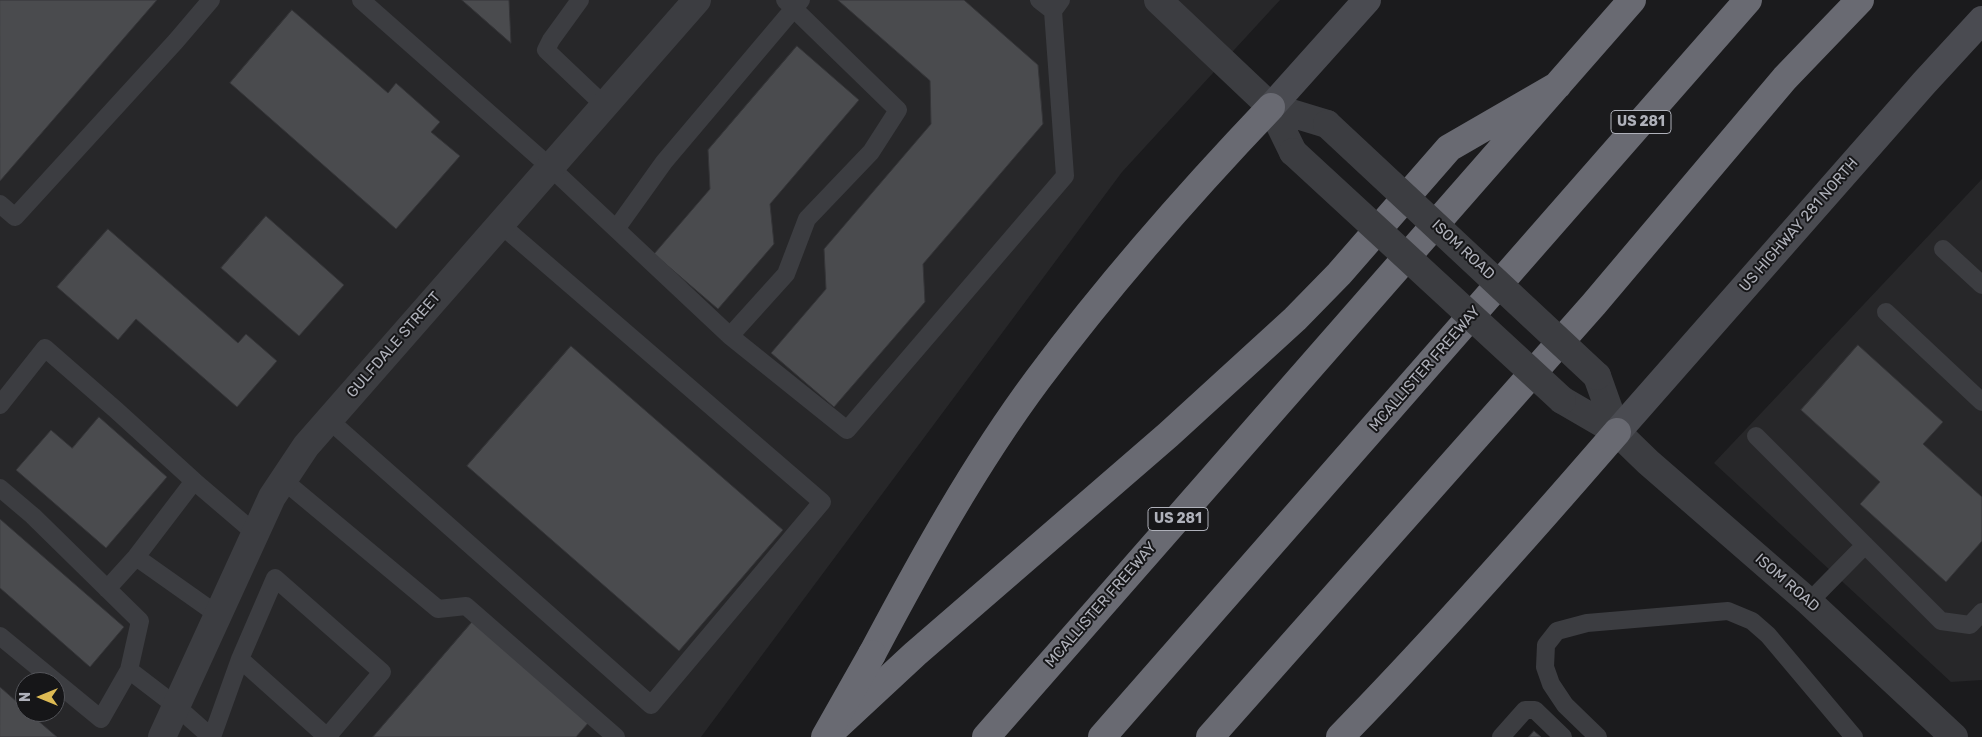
<!DOCTYPE html>
<html>
<head>
<meta charset="utf-8">
<style>
	body { margin:0 }
	#map { position:relative; width:1982px; height:737px; overflow:hidden; background:#1b1b1d; font-family:Rubik,sans-serif }
	canvas { display:block }
	.north { position:absolute; left:15px; top:672px; width:50px; height:50px; box-sizing:border-box; background:#161618; border:1px solid #535459; border-radius:50%; rotate:270deg; font-size:14px; font-weight:700; line-height:20px; text-align:center; color:#afb1ba }
	.north::after { content:''; display:block; margin:auto; width:18px; height:22px; background:#ddba53; clip-path:polygon(50% 0,100% 100%,50% 72%,0 100%) }
</style>
</head>
<body>
<div id="map">
<canvas width="1982" height="737"></canvas>
<div class="north">N</div>
</div>
<script>
const ctx = document.querySelector('canvas').getContext('2d');
ctx.lineJoin = 'round';
function fill(path, color) { ctx.fillStyle = color; ctx.fill(path, 'evenodd'); }
function strokePath(path, color, width, dash) { ctx.strokeStyle = color; ctx.lineWidth = width; ctx.lineCap = dash ? 'butt' : 'round'; ctx.setLineDash(dash || []); ctx.stroke(path); }
function label(font, color, halo, rows, align = 'center') {
  ctx.font = font + ' Rubik,sans-serif'; ctx.lineWidth = 4; ctx.setLineDash([]); ctx.textBaseline = 'middle'; ctx.strokeStyle = halo; ctx.fillStyle = color; for (const [text, x, y, turn = 0] of rows) {
    ctx.save(); ctx.translate(x, y); ctx.rotate((+turn || 0) * Math.PI / 180); ctx.textAlign = isNaN(turn) ? turn : align; if (halo) ctx.strokeText(text, 0, 0); ctx.fillText(text, 0, 0); ctx.restore();
  }
}
const built = new Path2D(`
	M0,0H1280L1122,172L701,737H0ZM25,682H55V712H25Z
	M1982,179V680L1951,682L1714,463Z`);
const building = new Path2D(`
	M0,0H157L0,181Z
	M462,0H509L511,43Z
	M838,0H964L1038,65L1043,124L923,264L925,302L834,407L771,353L826,289L824,249L931,124L930,81Z
	M292,10L388,93L396,83L440,122L431,132L460,156L396,229L230,83Z
	M797,46L859,100L770,204L774,244L718,309L654,254L710,189L708,150Z
	M266,216L344,285L299,336L221,268Z
	M108,229L238,343L246,334L277,361L237,407L136,319L118,340L57,287Z
	M1858,345L1943,422L1923,444L1982,497V541L1946,582L1860,504L1880,482L1801,410Z
	M571,346L783,530L679,651L467,466Z
	M99,417L167,477L106,548L16,470L51,430L72,448Z
	M0,519L124,627L90,667L0,588Z
	M473,621L589,722L576,737H373Z
	M0,687L25,709V712H28L57,737H0Z
	M1534,731L1541,737H1529Z`);
const service = new Path2D(`
	M361,0L550,167L730,336L786,274L807,219L871,152L898,110L785,0
	M580,0L551,40L546,50L605,106
	M1039,0L1053,11
	M0,204L15,217L176,41L211,0
	M616,229L664,162L801,0
	M1943,249L1982,285
	M1886,312L1982,402
	M730,336L847,430L1065,176L1053,11L1061,0
	M0,405L45,348L116,410L194,481
	M329,420L651,705L822,502L500,224
	M1756,436L1941,621L1970,625L1982,612
	M283,480L438,609L466,606L616,737
	M0,488L33,516L140,621L129,670L101,719L0,636
	M136,557L218,615
	M107,589L136,557L194,481L256,534
	M1809,602L1865,545
	M240,659L327,737
	M129,670L176,706L211,737
	M212,737L240,659L275,578L382,672L327,737
	M1501,737L1525,710H1535L1563,737
	M1598,737L1565,705L1551,684L1545,667L1546,645L1557,631L1587,623L1728,611L1752,621L1768,635L1854,737`);
const minor = new Path2D(`
	M162,737L272,497L306,446L697,0`);
const tertiary = new Path2D(`
	M1158,0L1271,107L1293,152
	M1271,107L1327,124
	M1597,376L1617,432
	M1562,400L1617,432L1648,462L1809,602L1954,737`);
const secondary = new Path2D(`
	M1271,107L1367,0
	M1617,432L1924,83L1982,20`);
const motorway = new Path2D(`
	M872,654C922,560 974,465 1038,379C1109,284 1189,193 1271,107
	M832,731L915,654L1168,435L1295,319L1339,274L1449,148L1558,85
	M986,737L1632,0
	M1102,737L1748,0
	M1210,737L1594,304L1785,78L1860,0
	M1340,737C1436,639 1527,536 1617,432`);
const tertiaryBridge = new Path2D(`
	M1327,124L1597,376
	M1293,152L1562,400`);
const motorwayBridge = new Path2D(`
	M825,737L872,654`);
const shields = [
	[1641,122,60],
	[1178,519,60]
];
const shieldNames = [
	["US 281",1641,122],
	["US 281",1178,519]
];
const streetNames = [
	["US HIGHWAY 281 NORTH",1799,225,-49],
	["ISOM ROAD",1463,250,43],
	["GULFDALE STREET",394,345,-49],
	["MCALLISTER FREEWAY",1425,369,-49],
	["ISOM ROAD",1787,583,41],
	["MCALLISTER FREEWAY",1101,605,-49]
];
fill(built, '#272729');
fill(building, '#4a4b4e');
strokePath(building, '#353538', 1);
strokePath(service, '#3c3d41', 18);
strokePath(minor, '#3c3d41', 28);
strokePath(tertiary, '#3c3d41', 28);
strokePath(secondary, '#4a4b51', 28);
strokePath(motorway, '#696a72', 28);
strokePath(tertiaryBridge, '#3c3d41', 28);
strokePath(motorwayBridge, '#696a72', 28);
for (const [x, y, w] of shields) { const box = new Path2D(); box.roundRect(x - w / 2, y - 11.5, w, 23, 4); ctx.fillStyle = '#161618'; ctx.fill(box); strokePath(box, '#afb1ba', 1); }
label('bold 14px', '#afb1ba', null, shieldNames);
label('15px', '#afb1ba', '#161618', streetNames);
</script>
</body>
</html>
